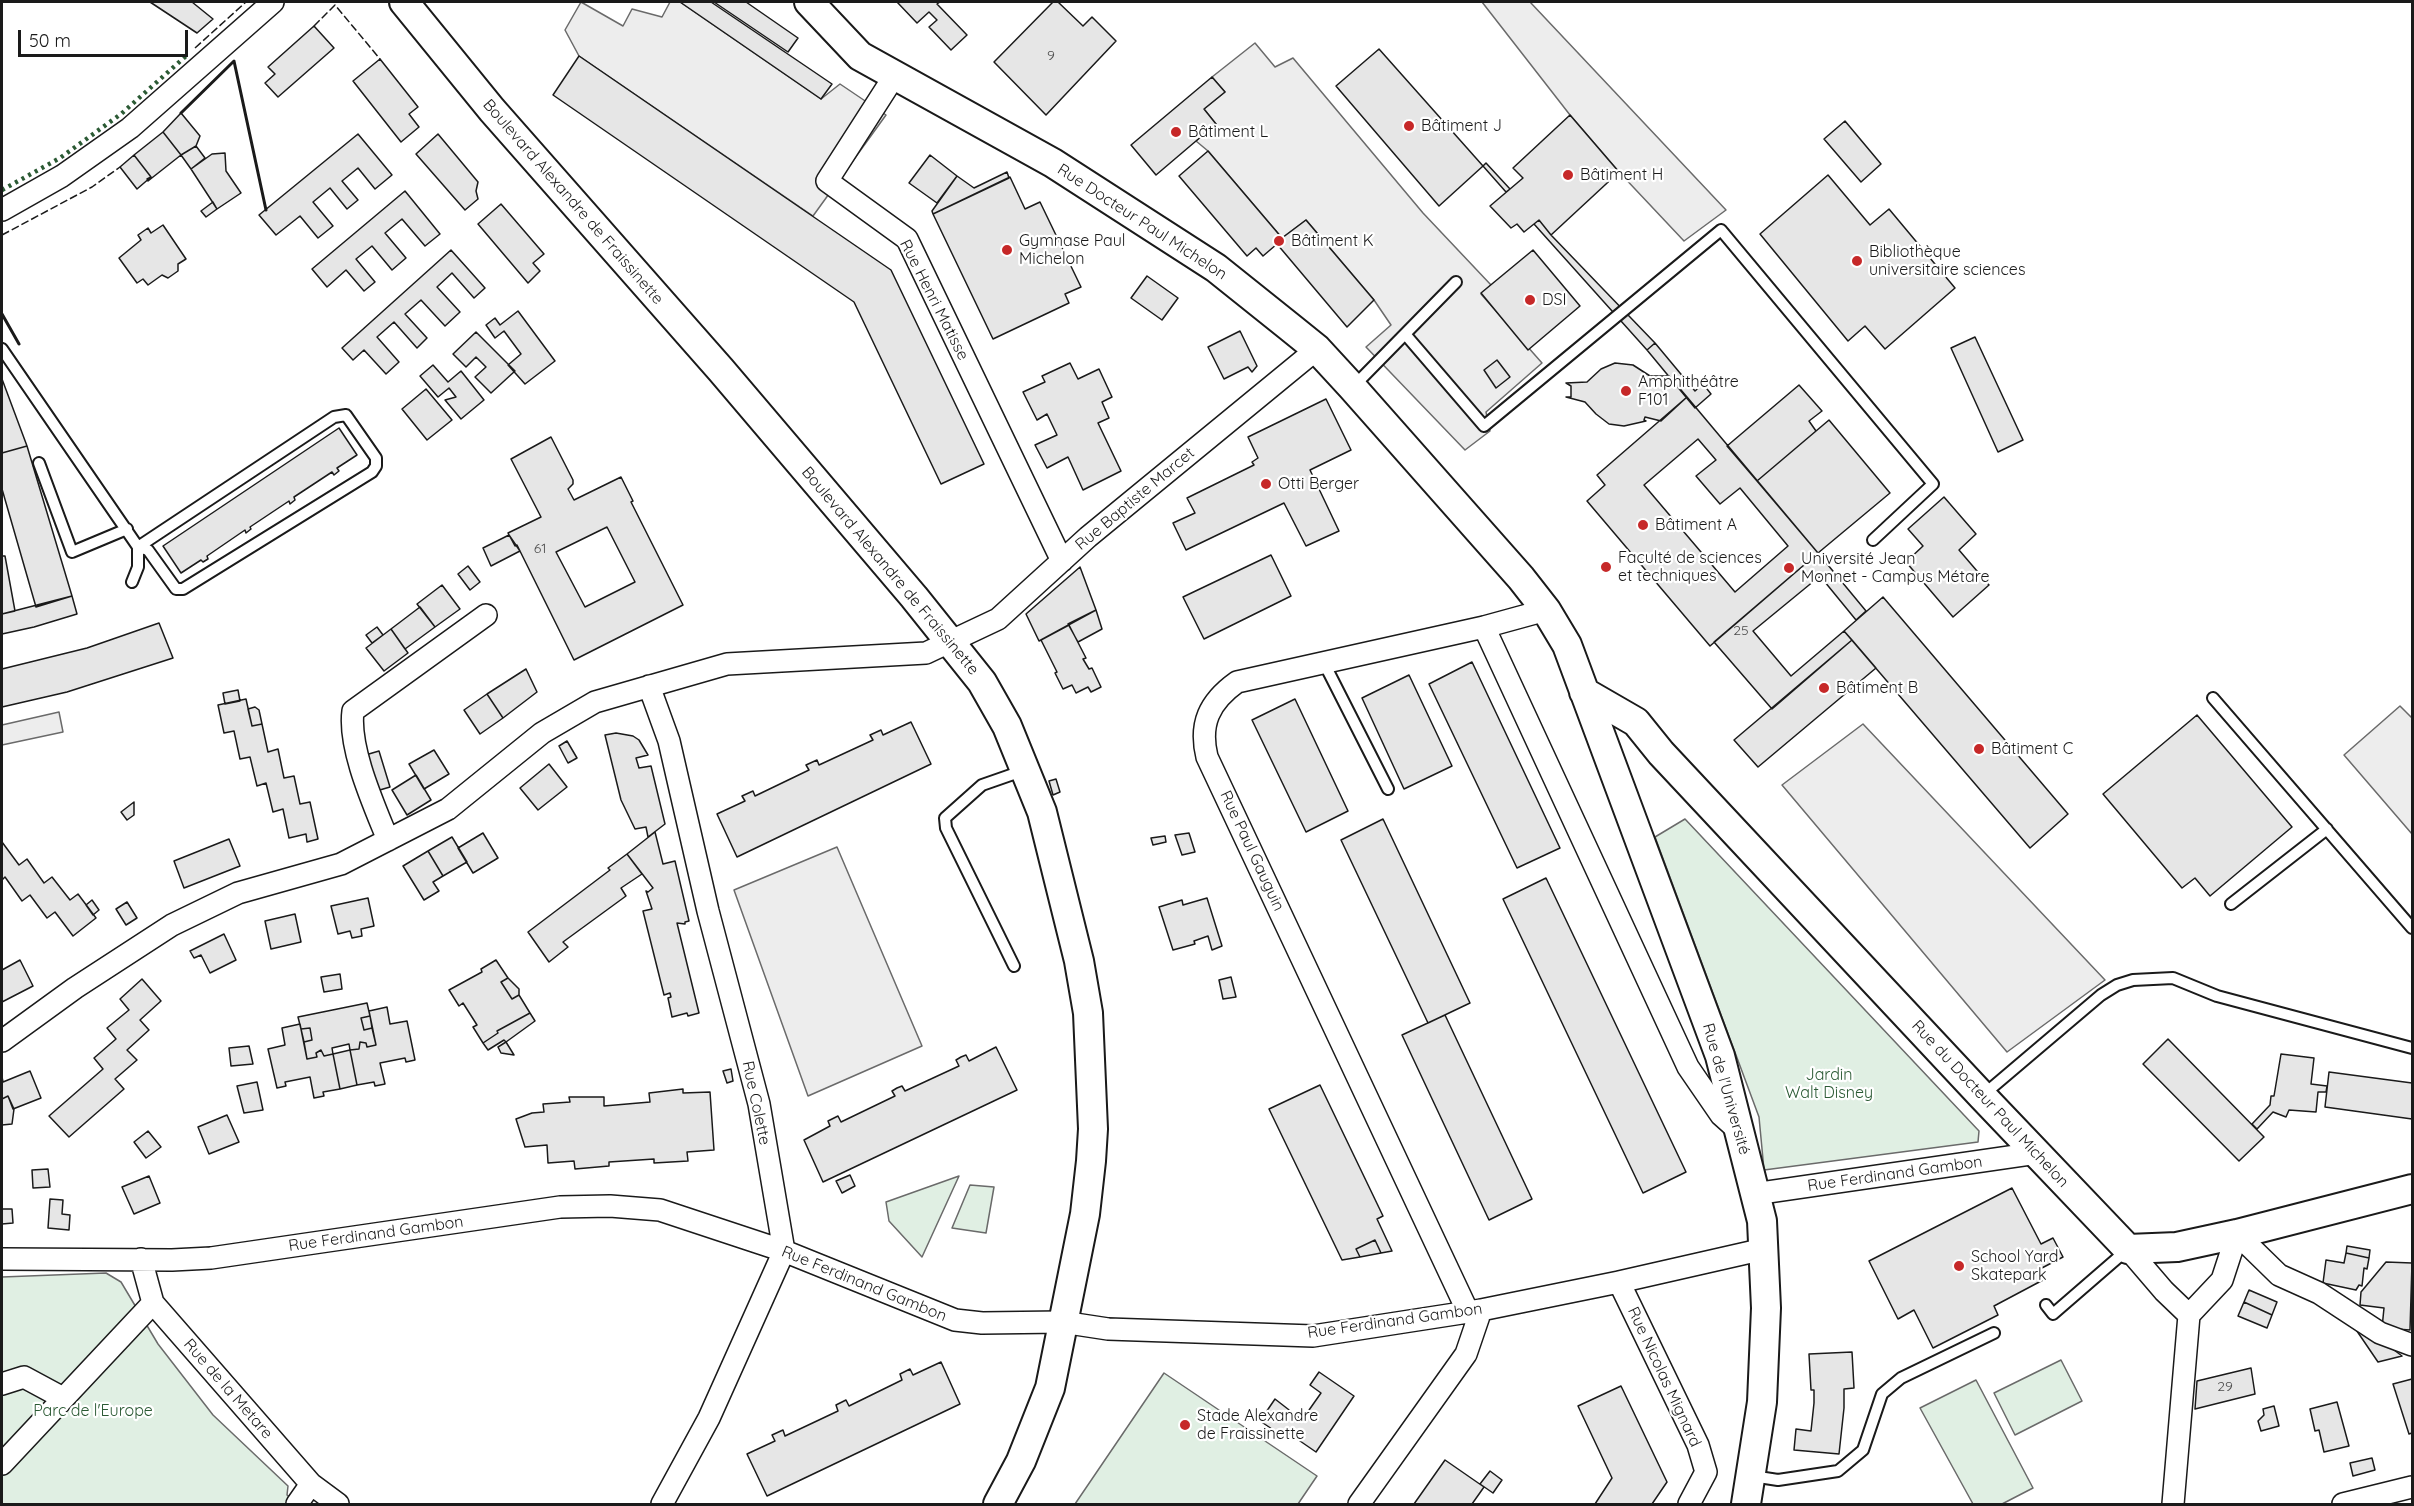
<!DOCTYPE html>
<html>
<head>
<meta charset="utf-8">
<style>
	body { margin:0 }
	#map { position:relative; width:2414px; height:1506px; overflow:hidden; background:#fff; font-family:Quicksand,sans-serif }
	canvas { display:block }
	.frame { position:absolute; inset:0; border:3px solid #1a1a1a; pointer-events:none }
	.scale { position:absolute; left:18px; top:30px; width:170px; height:27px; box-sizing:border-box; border:3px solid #1a1a1a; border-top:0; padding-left:8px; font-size:18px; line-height:21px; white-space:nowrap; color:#1a1a1a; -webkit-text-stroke:4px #fff; paint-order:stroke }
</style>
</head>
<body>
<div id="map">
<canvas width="2414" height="1506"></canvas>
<div class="frame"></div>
<div class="scale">50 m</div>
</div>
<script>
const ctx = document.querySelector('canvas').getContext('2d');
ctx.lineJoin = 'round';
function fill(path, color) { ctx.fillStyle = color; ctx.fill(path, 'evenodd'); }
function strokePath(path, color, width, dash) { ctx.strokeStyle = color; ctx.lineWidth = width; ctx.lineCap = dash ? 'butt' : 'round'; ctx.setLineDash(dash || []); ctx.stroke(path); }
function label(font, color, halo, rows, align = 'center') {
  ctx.font = font + ' Quicksand,sans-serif'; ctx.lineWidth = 4.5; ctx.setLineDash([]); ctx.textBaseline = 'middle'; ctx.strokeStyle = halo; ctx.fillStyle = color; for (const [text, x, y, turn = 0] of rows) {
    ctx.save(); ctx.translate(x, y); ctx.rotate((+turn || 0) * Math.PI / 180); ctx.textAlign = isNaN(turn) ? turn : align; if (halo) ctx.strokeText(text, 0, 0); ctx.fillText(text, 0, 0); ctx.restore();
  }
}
const green = new Path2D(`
	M1685,819L1979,1131L1978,1142L1764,1170L1759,1117L1655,837Z
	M959,1176L922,1257L889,1221L886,1202Z
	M970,1185L994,1187L986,1233L952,1228Z
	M106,1273L121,1282L158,1344L213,1415L288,1486L287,1495L299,1504H2V1277Z
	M2061,1360L2082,1401L2015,1435L1994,1393Z
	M1164,1373L1317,1476L1298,1504H1075Z
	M1976,1380L2033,1488L2002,1504H1973L1920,1408Z`);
const parking = new Path2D(`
	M581,2L623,26L632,9L662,17L670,2H680L821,99L840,84L886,115L813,216L579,56L565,30Z
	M1482,2H1530L1726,210L1684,241L1619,172L1570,115Z
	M1255,43L1275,67L1293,58L1423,213L1491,285L1481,294L1542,363L1486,412L1490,431L1465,450L1366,347L1391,325L1374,300L1306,220L1282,238L1208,151L1196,141L1216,124L1204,109L1225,92L1212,77Z
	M2400,706L2412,718V834L2344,755Z
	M59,712L63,732L2,745V725Z
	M1863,724L2105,980L2007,1052L1782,785Z
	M837,847L922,1046L808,1096L734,890Z`);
const building = new Path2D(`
	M150,2H192L213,19L197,33Z
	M680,2H711L832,84L821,99Z
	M714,2H746L798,38L788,52Z
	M897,2H940L937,4L967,35L951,50L929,27L937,20L929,12L917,23Z
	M1053,2H1058L1083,26L1092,17L1116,41L1046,115L994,62Z
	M314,26L334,48L278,97L265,83L275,74L268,67Z
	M1379,49L1483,166L1439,206L1336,86Z
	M579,56L891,270L984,464L941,484L854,302L553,95Z
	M380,59L418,107L409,114L419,127L401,142L353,81Z
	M1212,77L1225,92L1204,109L1216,124L1156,175L1131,145Z
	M181,113L200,136L196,146L181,155L163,132Z
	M1570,115L1619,172L1551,235L1539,220L1524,232L1517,224L1511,228L1490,206L1523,178L1513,168Z
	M1845,121L1881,164L1861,182L1824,139Z
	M163,132L181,155L148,181L147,179L151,177L134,155Z
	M358,134L392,175L375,189L358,168L342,181L358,200L347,209L330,188L313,202L333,226L318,238L300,216L276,235L259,215Z
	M438,134L478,182L476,191L478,199L465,210L416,154Z
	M196,146L205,158L191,169L181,155Z
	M1208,151L1282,238L1306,220L1374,300L1347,327L1277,244L1263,256L1256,248L1247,256L1179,176Z
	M225,153L226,171L241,193L217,209L191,169L212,154Z
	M134,155L151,177L137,189L120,167Z
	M930,155L957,176L937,203L909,183Z
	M1486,163L1510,189L1506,192L1483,166Z
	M1007,172L1009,178L933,214L932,211L957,176L974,188Z
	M1828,175L1870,225L1889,209L1955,288L1885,349L1865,326L1848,341L1760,234Z
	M1010,177L1025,209L1040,202L1081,287L1065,294L1069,303L993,339L933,214Z
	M405,191L440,234L425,246L402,219L385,233L406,258L392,270L372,246L356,259L375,282L364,291L346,270L327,287L312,269Z
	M213,202L217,209L206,217L201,211Z
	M501,204L544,254L533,263L540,271L528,283L478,224Z
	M1539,220L1551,235L1655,343L1647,350L1534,224Z
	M163,225L186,259L178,264V271L168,278L162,275L148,285L143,279L137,283L119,258L141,240L138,235L148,228L151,233Z
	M451,250L485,288L474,298L452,273L437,287L460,312L445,326L421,300L405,314L427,338L417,348L394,322L377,337L399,362L386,374L364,350L353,360L342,348Z
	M1533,250L1580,306L1528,350L1481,293Z
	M1147,276L1178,298L1162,320L1131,298Z
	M518,311L555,361L525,384L508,365L521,354L504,331L495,338L486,325L495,318L500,325Z
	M1240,331L1257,366L1252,372L1248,367L1224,379L1208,347Z
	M476,332L515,371L491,393L475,377L486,367L476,357L466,367L453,354Z
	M1975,337L2023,440L1998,452L1951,348Z
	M1655,343L1695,391L1703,384L1711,394L1695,408L1647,350Z
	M1497,360L1510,377L1496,388L1484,370Z
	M1070,363L1078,379L1099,369L1112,397L1102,402L1109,418L1098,423L1121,471L1083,490L1068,457L1047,468L1035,445L1057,435L1047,414L1037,420L1023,392L1045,382L1042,376Z
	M1615,363L1633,365L1650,376H1669L1687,397L1661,421L1645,417L1644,420L1646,421L1624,426L1609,424L1596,414L1585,402L1566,397H1571V386L1566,383L1587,382L1601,369Z
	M433,365L448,382L461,371L484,400L461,419L445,400L456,397L449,388L438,397L420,376Z
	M2,379L27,446L2,453Z
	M1799,385L1822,411L1809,421L1816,431L1757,481L1727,446Z
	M426,389L452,420L427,440L402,409Z
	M1687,397L1818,553L1710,646L1587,501L1605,485L1597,475ZM1698,439L1716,460L1696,476L1720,504L1740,488L1788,546L1735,592L1644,485Z
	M1326,399L1351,450L1310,470L1339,531L1306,546L1284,503L1186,550L1173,523L1195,513L1187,498L1254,465L1252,462L1258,458L1248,437Z
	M1829,420L1890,493L1818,553L1757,481Z
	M339,428L357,455L337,468L339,471L334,475L332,472L294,497L295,500L290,504L289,501L250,527L251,529L246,533L245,530L207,556L208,559L203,562L201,560L181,573L163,546Z
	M551,437L573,480V484L568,489L574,500L621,477L633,501L631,502L683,605L574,660L517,545L515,546L508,533L541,517L511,459ZM607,527L635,582L585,607L556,552Z
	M27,446L72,596L36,607L2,489V453Z
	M1944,497L1976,534L1959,550L1989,585L1953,617L1906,562L1923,546L1908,529Z
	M509,535L520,551L491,566L483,548Z
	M1818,553L1866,611L1856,620L1820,576L1753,631L1791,676L1844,631L1852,640L1772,709L1714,642Z
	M1271,555L1291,596L1204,639L1183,597Z
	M2,556H5L15,611L2,614Z
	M468,566L480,582L470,590L458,574Z
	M1080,567L1096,610L1039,641L1026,614Z
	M442,585L460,609L435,627L417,604Z
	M72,596L77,614L34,627L2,634V614Z
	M1883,597L2068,814L2030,848L1844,631Z
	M420,607L435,627L405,649L391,629Z
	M1096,610L1102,629L1078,642L1068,624Z
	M159,623L173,658L67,692L2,707V669L87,648Z
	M1069,625L1086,658L1083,659L1089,669L1092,668L1101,687L1091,692L1088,687L1076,693L1072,685L1063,689L1055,673L1057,672L1041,640Z
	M377,627L383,635L372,643L366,635Z
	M391,629L408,653L384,671L366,648Z
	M1852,640L1876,668L1758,767L1734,740Z
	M1472,662L1560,848L1517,868L1429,684Z
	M526,669L537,692L503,718L487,694Z
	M1409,675L1452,766L1404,789L1362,698Z
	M238,690L240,701L225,704L223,693Z
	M487,694L503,718L480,734L464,710Z
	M246,699L252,726L262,724L268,752L278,749L284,778L294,776L300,804L310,802L318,839L307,842L306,834L289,838L283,809L273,812L266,783L257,786L250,757L240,759L234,731L224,733L218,705Z
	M1295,699L1348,811L1306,832L1252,720Z
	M255,707L259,710L262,724L252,726L248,709Z
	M2197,715L2292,827L2210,896L2195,878L2182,888L2103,794Z
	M911,722L931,764L737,857L717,814L745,801L742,796L753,791L755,796L809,770L806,765L817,760L819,765L873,740L870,735L881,730L883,735Z
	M616,733L633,736L639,740L648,755L636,758L639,768L651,766L665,824L648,837L646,827L635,829L621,800L605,735Z
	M567,741L577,758L568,763L559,746Z
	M434,750L449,774L424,789L409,764Z
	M379,751L390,787L373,792L362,756Z
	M549,764L567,787L538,810L520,788Z
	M416,775L431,800L407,815L392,790Z
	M1056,779L1060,792L1053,795L1049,781Z
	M134,802V815L127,820L121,812Z
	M1383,819L1470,1003L1428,1023L1341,840Z
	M655,832L663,864L675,861L689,921L685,922V924L677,923L699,1013L688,1016L687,1013L672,1017L668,998L671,997L670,993L664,995L643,911L652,909L646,891L648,892L653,888L627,854Z
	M483,833L498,858L473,873L458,848Z
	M1189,833L1195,852L1182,855L1175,835Z
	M1165,836L1166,842L1153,845L1151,838Z
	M452,837L467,862L443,876L428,851Z
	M229,839L240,866L184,888L174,861Z
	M2,842L19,865L27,859L44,883L52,877L70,900L78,894L96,918L73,936L55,912L47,918L30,895L22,901L5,877L2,880Z
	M428,851L443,876L433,882L439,891L424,900L403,866Z
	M627,854L642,874L621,888L626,896L563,942L568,947L549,962L528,932L610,870L608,868Z
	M1546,878L1686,1172L1643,1193L1503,899Z
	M368,898L374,926L361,929L362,936L352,938L350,931L338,934L331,906Z
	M1207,898L1222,946L1212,950L1208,936L1194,941L1195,944L1173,950L1159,907L1182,900L1183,905Z
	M92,900L99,910L93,915L86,905Z
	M127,902L137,918L126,925L116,909Z
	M295,914L301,942L271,949L265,921Z
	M224,934L236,960L210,973L201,955L194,958L190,951Z
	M20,960L33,986L2,1002V970Z
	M496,960L508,978L501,982L512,999L519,995L530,1013L497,1031L498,1033L483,1043L473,1027L477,1025L463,1003L459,1006L449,990L482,972L481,969Z
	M340,974L342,989L324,992L321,977Z
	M1231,977L1236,997L1223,999L1219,980Z
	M508,978L519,989V995L512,999L501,982Z
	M142,979L161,1001L140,1020L149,1030L127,1050L137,1060L115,1079L124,1089L69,1137L49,1116L103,1069L94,1058L116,1039L107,1028L129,1010L120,999Z
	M367,1003L370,1016L361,1018L364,1030L372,1028L376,1045L367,1047L366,1043L360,1042L359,1049L350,1050L349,1044L332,1048L333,1054L324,1056L321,1050L316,1053L317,1057L307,1059L304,1042L312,1040L310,1028L301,1029L298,1017Z
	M387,1007L390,1024L407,1021L415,1060L406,1062L405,1058L380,1063L385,1084L375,1086L374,1082L357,1085L350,1050L359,1049L360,1042L366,1043L367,1047L376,1045L369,1011Z
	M530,1013L535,1021L506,1042L504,1040L488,1050L483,1043L498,1033L497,1031Z
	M1445,1015L1532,1199L1489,1220L1402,1035Z
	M370,1016L372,1028L364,1030L361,1018Z
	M300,1024L307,1059L317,1057L316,1053L321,1050L324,1056L333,1054L340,1089L323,1092L324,1096L314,1098L310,1077L285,1082L286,1086L277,1088L268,1049L285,1045L282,1028Z
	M310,1028L312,1040L304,1042L301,1029Z
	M2168,1039L2264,1137L2239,1161L2143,1064Z
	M506,1042L514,1055L501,1053L498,1047Z
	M249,1046L253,1064L231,1066L229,1048Z
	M996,1047L1017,1090L823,1182L804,1140L830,1126L828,1121L838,1116L841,1122L895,1096L892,1091L897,1088L902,1086L905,1091L959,1066L956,1060L961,1057L966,1055L969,1061Z
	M350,1050L357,1085L340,1089L333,1054Z
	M2281,1054L2314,1058L2311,1084L2327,1086L2326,1092H2318L2316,1112L2289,1110L2286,1117L2273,1112L2257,1129L2252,1124L2270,1105L2271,1096H2274Z
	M731,1069L733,1081L727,1083L723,1071Z
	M30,1071L41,1098L13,1109L8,1096L2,1099V1077L3,1082Z
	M2329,1072L2412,1083V1119L2325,1107Z
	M257,1082L263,1110L244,1113L237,1086Z
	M1320,1085L1383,1216L1377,1219L1392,1251L1381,1253L1375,1240L1356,1249L1360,1257L1342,1260L1269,1109Z
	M683,1089V1093L710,1092L714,1150L687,1152L688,1161L654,1163V1159L609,1162V1166L575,1169L574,1161L548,1163L547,1145L525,1147L516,1119L532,1113L544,1112L543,1104L570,1102L569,1097H604V1106L650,1102L649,1093Z
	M8,1096L14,1109L12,1124L2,1125V1099Z
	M227,1115L239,1142L209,1154L198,1127Z
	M148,1131L161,1147L146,1158L134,1142Z
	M48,1169L50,1187L33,1188L32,1170Z
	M850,1175L855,1186L842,1193L836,1181Z
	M149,1176L160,1203L134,1214L122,1187Z
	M2012,1188L2041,1244L2053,1238L2063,1257L2038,1270L2043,1280L1994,1306L1998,1315L1933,1348L1914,1310L1898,1319L1869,1261Z
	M50,1199L63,1200L62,1214L70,1215L69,1230L48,1228Z
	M2,1209H12L13,1223L2,1224Z
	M1375,1240L1381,1253L1360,1257L1356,1249Z
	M2347,1246L2370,1250L2369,1258L2346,1253Z
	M2346,1253L2369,1258L2367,1269L2364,1268L2362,1286L2359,1285L2356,1290L2323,1283L2326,1260L2344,1263Z
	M2386,1262L2412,1263L2410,1330L2382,1328L2384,1308L2360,1305L2361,1292Z
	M2249,1290L2277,1302L2272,1315L2244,1302Z
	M2244,1302L2272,1315L2267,1328L2238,1316Z
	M2344,1312L2402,1356L2378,1362Z
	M1852,1352L1854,1388L1844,1389V1408L1839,1454L1794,1450L1796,1429L1811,1431L1814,1403V1390H1811L1809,1354Z
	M941,1362L960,1404L767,1496L747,1454L775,1441L772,1435L783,1430L785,1436L838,1411L836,1405L846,1400L849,1406L902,1380L900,1374L910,1369L913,1375Z
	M2251,1368L2255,1394L2195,1409L2197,1381Z
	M1319,1372L1354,1396L1316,1452L1284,1430L1281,1435L1260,1421L1275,1399L1302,1420L1321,1393L1310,1385Z
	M2412,1379V1433L2409,1434L2393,1384Z
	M1621,1386L1667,1482L1652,1504H1595L1612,1478L1578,1406Z
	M2337,1402L2349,1446L2324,1452L2319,1430L2315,1431L2310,1409Z
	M2274,1406L2279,1426L2261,1431L2258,1421L2264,1415L2263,1409Z
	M2372,1458L2375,1470L2353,1476L2350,1463Z
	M1445,1460L1484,1487L1472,1504H1414Z
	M1490,1471L1502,1480L1493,1493L1480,1484Z`);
const lane = new Path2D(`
	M1405,334L1456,282
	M2,349L138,547V567L132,582
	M1353,387L1405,334L1484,426L1721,230L1933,484L1873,540
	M346,415L376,458V466L372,472L183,589H176L148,550L138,547L334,417Z
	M39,463L72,552L127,529
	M1324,663L1388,789
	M2213,698L2412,928
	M2231,904L2327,829
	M1014,966L946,828L945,818L982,785L1025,770
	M1982,1096L2101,995L2117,985L2133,980L2173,978L2217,996L2412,1048
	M2046,1305L2053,1314L2128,1249
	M1752,1476L1778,1480L1838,1471L1863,1450L1882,1394L1901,1378L1994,1333`);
const street = new Path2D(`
	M895,75L827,181L907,239L1062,561
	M2,210L62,176L130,128L273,2
	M1484,627L1688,1067L1721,1115L1740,1132
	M649,686L669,741L708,911L759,1104L784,1251L709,1418L662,1504
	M388,840C374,805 348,748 353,711L486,615
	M2,1041L75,988L172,925L238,893L341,864L448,809L542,733L595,702L727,664L926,653L998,619L1088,537L1317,349
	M1754,1194L2037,1153
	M2128,1249L2164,1291L2189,1315
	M2,1259L172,1260L211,1258L560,1207L610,1206L660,1210L784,1251L955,1320L982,1323L1062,1322L1108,1329L1313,1336L1481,1310L1619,1282L1764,1249
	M141,1259L153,1303L311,1484L338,1504
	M1619,1282L1698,1445L1706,1472L1689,1504
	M1468,1312L1207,757C1199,724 1209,702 1237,682L1484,627L1546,610
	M2189,1315L2222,1280L2237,1234L2279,1275L2319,1293L2380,1333L2412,1345
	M2,1384L24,1377L63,1398
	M2,1464L153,1303
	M297,1504L311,1484
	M1359,1504L1466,1354L1481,1310
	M2173,1504L2189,1315
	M2343,1504L2412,1487`);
const secondary = new Path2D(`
	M404,2L492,110L721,370L914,597L982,682L1007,726L1042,812L1079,961L1088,1013L1093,1129L1091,1161L1085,1214L1050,1388L1021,1461L998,1504
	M809,2L860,56L1053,163L1216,268L1291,328L1317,349L1352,387L1521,578L1546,610L1567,645L1720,1056L1762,1221L1766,1308L1762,1402L1746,1504
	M1584,692L1636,722L1661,753L1982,1096L2128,1249L2177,1247L2237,1234L2412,1189`);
const hedge = new Path2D(`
	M2,190L60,158L121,114L186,56`);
const fence = new Path2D(`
	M314,26L335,5L380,59
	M195,48L246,2
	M2,235L92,187L120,167`);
const wall = new Path2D(`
	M181,113L234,61L266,210
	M2,314L19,344`);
const markers = [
	[1409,126,6,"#c62828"],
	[1176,132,6,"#c62828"],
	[1568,175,6,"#c62828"],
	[1279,241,6,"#c62828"],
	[1007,250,6,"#c62828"],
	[1857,261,6,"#c62828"],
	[1530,300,6,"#c62828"],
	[1626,391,6,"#c62828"],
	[1266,484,6,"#c62828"],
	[1643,525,6,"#c62828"],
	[1606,567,6,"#c62828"],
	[1789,568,6,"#c62828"],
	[1824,688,6,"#c62828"],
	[1979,749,6,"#c62828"],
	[1959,1266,6,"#c62828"],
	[1185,1425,6,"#c62828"]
];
const numberNames = [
	["9",1051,56],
	["61",540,549],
	["25",1741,631],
	["29",2225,1387]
];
const poiNames = [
	["Bâtiment J",1421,126],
	["Bâtiment L",1188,132],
	["Bâtiment H",1580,175],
	["Gymnase Paul",1019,241],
	["Michelon",1019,259],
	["Bâtiment K",1291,241],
	["Bibliothèque",1869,252],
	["universitaire sciences",1869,270],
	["DSI",1542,300],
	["Amphithéâtre",1638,382],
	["F101",1638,400],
	["Otti Berger",1278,484],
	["Bâtiment A",1655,525],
	["Faculté de sciences",1618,558],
	["et techniques",1618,576],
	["Université Jean",1801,559],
	["Monnet - Campus Métare",1801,577],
	["Bâtiment B",1836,688],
	["Bâtiment C",1991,749],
	["School Yard",1971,1257],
	["Skatepark",1971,1275],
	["Stade Alexandre",1197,1416],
	["de Fraissinette",1197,1434]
];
const streetNames = [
	["Boulevard Alexandre de Fraissinette",573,202,49],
	["Rue Docteur Paul Michelon",1142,222,33],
	["Rue Henri Matisse",934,300,63],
	["Rue Baptiste Marcet",1135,499,-40],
	["Boulevard Alexandre de Fraissinette",890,571,50],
	["Rue Paul Gauguin",1252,851,65],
	["Rue de l'Université",1726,1089,74],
	["Rue Colette",756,1103,78],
	["Rue du Docteur Paul Michelon",1990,1104,47],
	["Rue Ferdinand Gambon",1895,1174,-8],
	["Rue Ferdinand Gambon",376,1234,-8],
	["Rue Ferdinand Gambon",864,1284,22],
	["Rue Ferdinand Gambon",1395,1321,-8],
	["Rue Nicolas Mignard",1664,1377,65],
	["Rue de la Metare",228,1389,49]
];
const parkNames = [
	["Jardin",1829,1075],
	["Walt Disney",1829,1093],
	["Parc de l'Europe",93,1411]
];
fill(green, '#e0efe3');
strokePath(green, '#6a6a6a', 1.5);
fill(parking, '#ededed');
strokePath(parking, '#6a6a6a', 1.5);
fill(building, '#e6e6e6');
strokePath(building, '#1a1a1a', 1.5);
strokePath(lane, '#1a1a1a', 14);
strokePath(street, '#1a1a1a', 24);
strokePath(secondary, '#1a1a1a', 32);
strokePath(lane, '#fff', 10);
strokePath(street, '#fff', 21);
strokePath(secondary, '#fff', 28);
strokePath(hedge, '#2b5a34', 4.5, [3, 4.5]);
strokePath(fence, '#1a1a1a', 1.5, [8, 3]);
strokePath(wall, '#1a1a1a', 3);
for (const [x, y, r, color] of markers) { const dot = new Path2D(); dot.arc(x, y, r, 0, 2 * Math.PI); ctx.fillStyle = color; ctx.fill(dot); strokePath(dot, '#fff', 2); }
label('14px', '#4d4d4d', null, numberNames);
label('16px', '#1a1a1a', '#fff', poiNames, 'left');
label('16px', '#1a1a1a', '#fff', streetNames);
label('16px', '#2b5a34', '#fff', parkNames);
</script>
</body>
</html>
